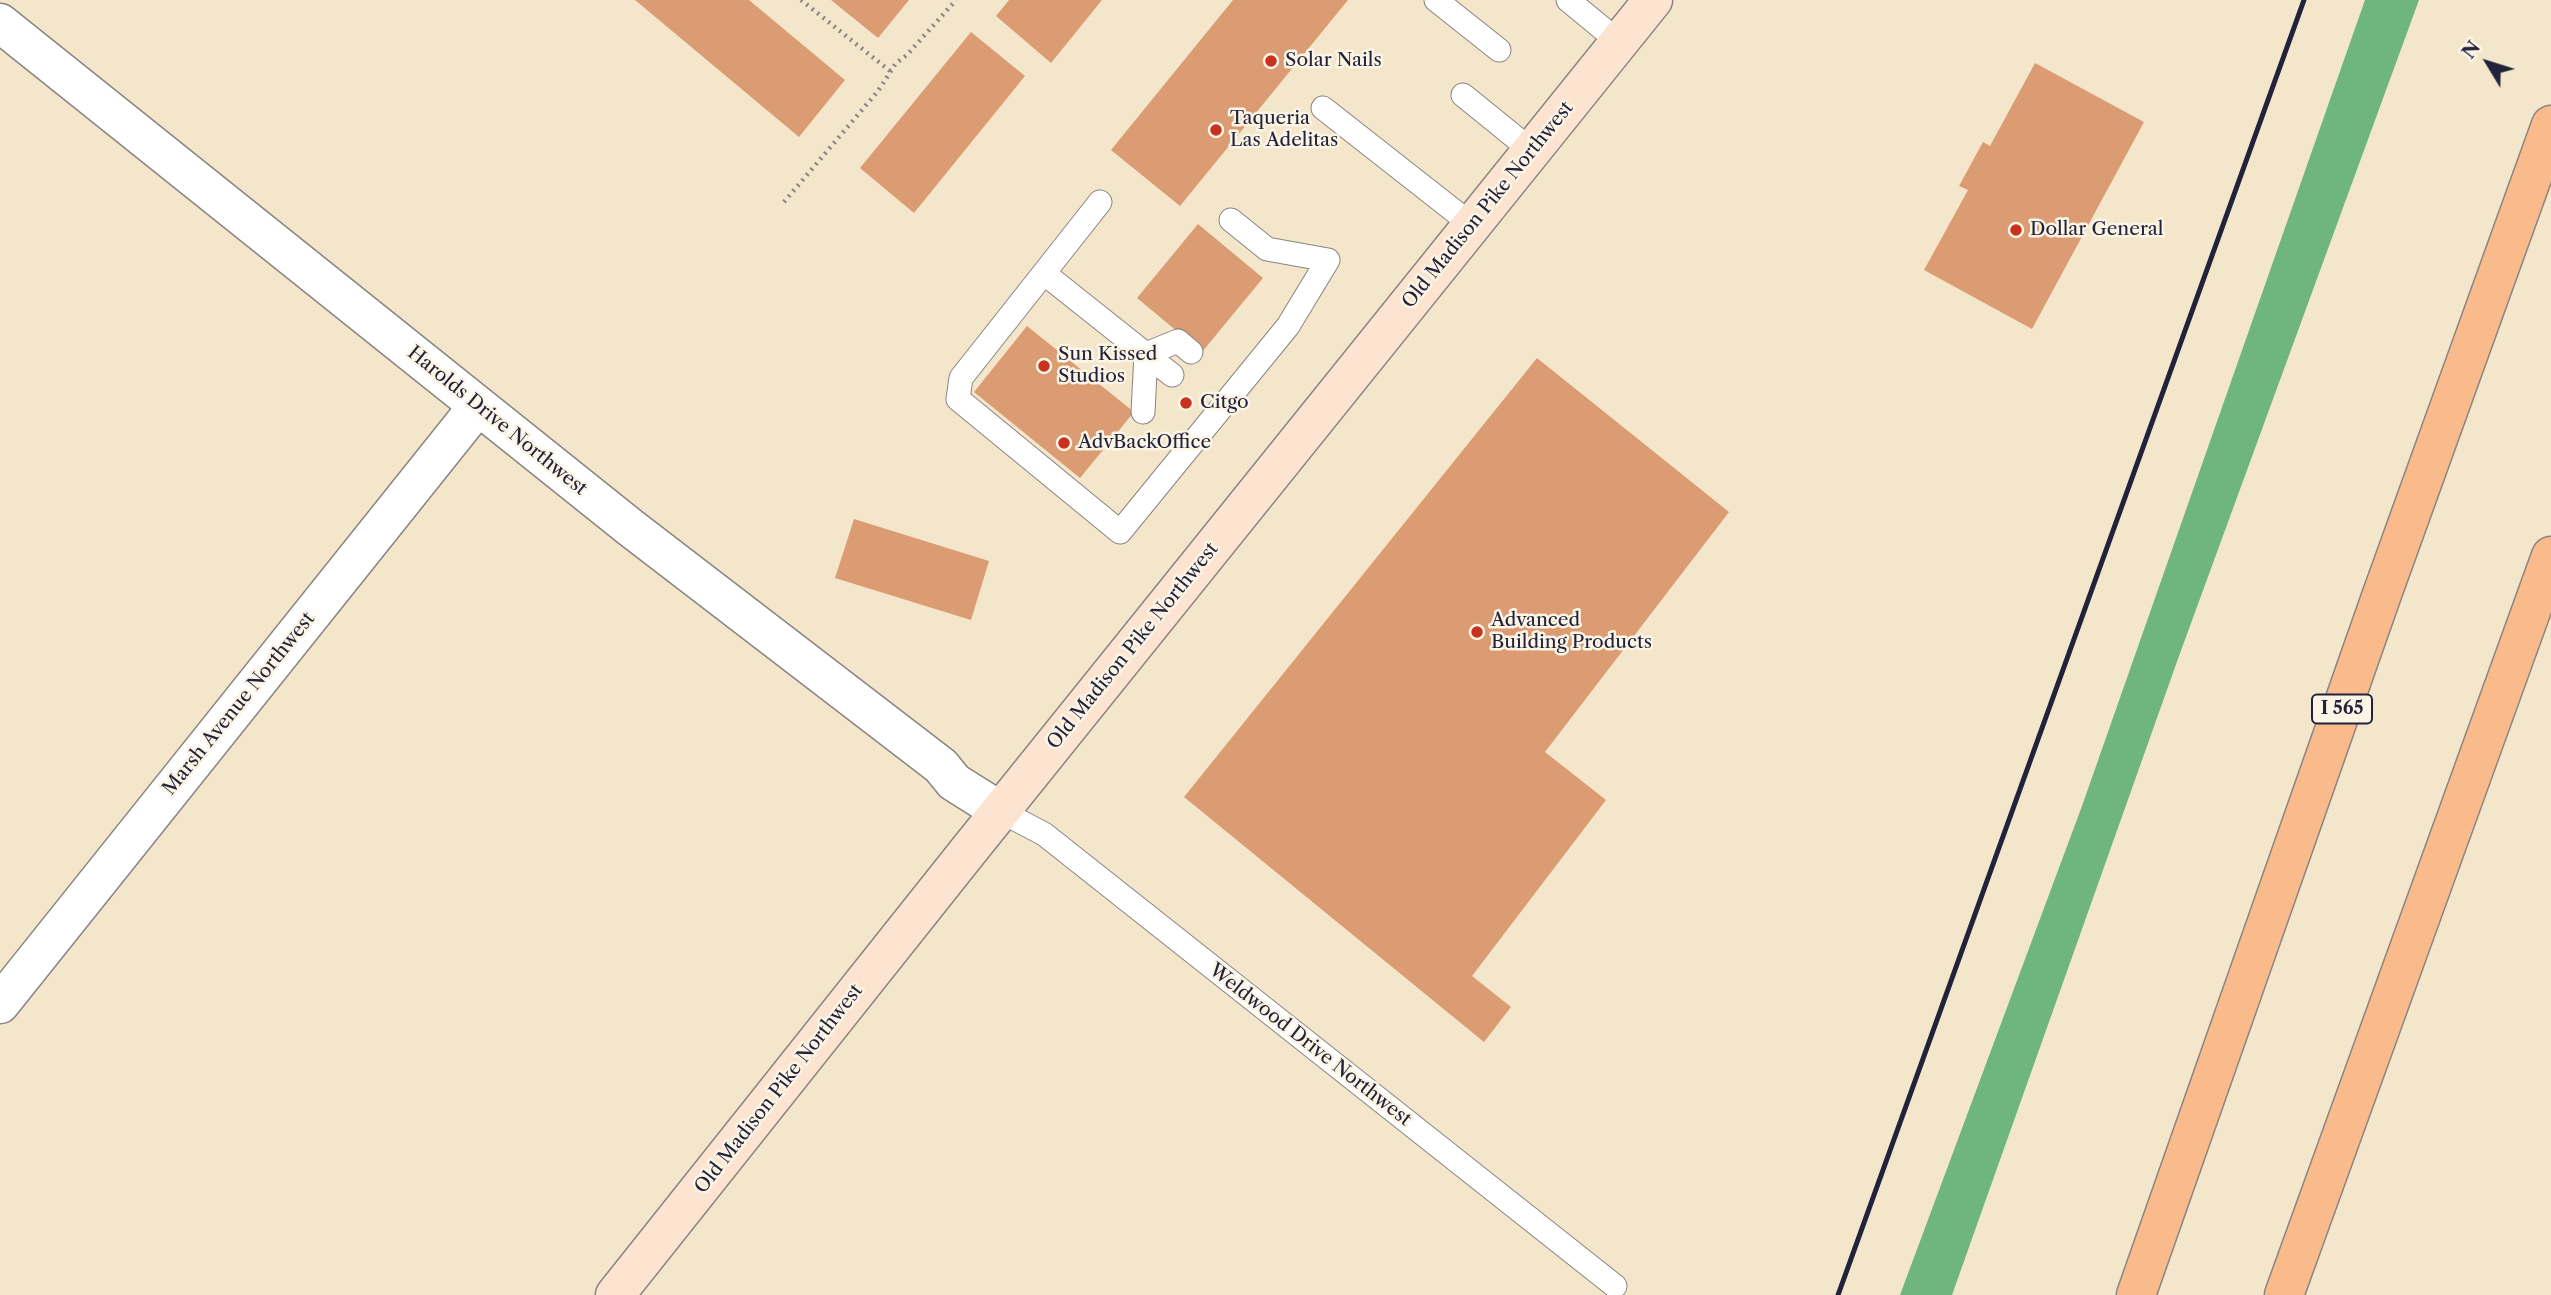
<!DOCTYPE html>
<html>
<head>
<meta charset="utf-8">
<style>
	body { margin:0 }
	#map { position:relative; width:2551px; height:1295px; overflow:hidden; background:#f3e6ca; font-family:"Libre Caslon Text",serif }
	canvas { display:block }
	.north { position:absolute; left:2453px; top:28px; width:70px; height:70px; -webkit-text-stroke:5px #fcf5e5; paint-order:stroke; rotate:308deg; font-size:19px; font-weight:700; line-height:28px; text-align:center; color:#22223b }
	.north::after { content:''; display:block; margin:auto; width:24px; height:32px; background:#22223b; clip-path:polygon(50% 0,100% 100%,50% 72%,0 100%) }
</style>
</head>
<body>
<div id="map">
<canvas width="2551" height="1295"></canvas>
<div class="north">N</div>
</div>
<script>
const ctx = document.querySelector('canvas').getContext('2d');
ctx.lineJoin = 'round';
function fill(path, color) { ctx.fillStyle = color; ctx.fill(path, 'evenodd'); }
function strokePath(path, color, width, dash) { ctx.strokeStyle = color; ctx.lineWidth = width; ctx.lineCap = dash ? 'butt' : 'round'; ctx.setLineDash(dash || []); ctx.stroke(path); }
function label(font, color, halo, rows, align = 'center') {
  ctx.font = font + ' "Libre Caslon Text",serif'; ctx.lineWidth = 5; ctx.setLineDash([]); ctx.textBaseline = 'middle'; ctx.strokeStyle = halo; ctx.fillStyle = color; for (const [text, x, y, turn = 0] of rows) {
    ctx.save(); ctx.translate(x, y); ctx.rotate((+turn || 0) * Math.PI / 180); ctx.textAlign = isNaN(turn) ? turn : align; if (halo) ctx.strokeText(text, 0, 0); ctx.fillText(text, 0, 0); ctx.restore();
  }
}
const forest = new Path2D(`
	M2365,0H2419L2179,656L1952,1295H1900L2082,806Z`);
const building = new Path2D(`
	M635,0H749L845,80L799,137Z
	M831,0H909L878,38Z
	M1009,0H1102L1051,63L996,16Z
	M1233,0H1348L1180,206L1111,150Z
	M971,32L1025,76L914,213L860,168Z
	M2035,63L2144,122L2032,329L1924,270L1968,190L1959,186L1983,142L1990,146Z
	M1198,224L1263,278L1202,352L1137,298Z
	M1027,326L1134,412L1080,478L974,392Z
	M1537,358L1729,512L1545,752L1606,800L1472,976L1511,1007L1484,1042L1184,797Z
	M854,519L989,561L971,620L835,578Z`);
const path = new Path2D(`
	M801,0L890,71
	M784,202L878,91L896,63L907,55L956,0`);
const service = new Path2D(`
	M1436,0L1499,50
	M1568,0L1619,42
	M1463,95L1532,151
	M1323,108L1472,225
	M1100,202L961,378L958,399L1120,532L1288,326L1328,260L1267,249L1231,220
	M1045,274L1172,375
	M1143,412L1146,354L1178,341L1191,352
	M1000,811L1044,834L1615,1286`);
const minor = new Path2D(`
	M0,23L631,528L941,766L954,782L1000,811
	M0,1004L478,406`);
const secondary = new Path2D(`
	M615,1295L969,850L1653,0`);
const motorway = new Path2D(`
	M2136,1295L2381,597L2551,125
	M2284,1295L2551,556`);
const rail = new Path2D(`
	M1838,1295L2304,0`);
const markers = [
	[1271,61,7,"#c8321e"],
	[1216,130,7,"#c8321e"],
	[2016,230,7,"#c8321e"],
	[1044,366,7,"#c8321e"],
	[1186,403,7,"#c8321e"],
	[1064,443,7,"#c8321e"],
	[1477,632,7,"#c8321e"]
];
const shields = [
	[2342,709,60]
];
const shieldNames = [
	["I 565",2342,709]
];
const poiNames = [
	["Solar Nails",1285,61],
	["Taqueria",1230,119],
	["Las Adelitas",1230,141],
	["Dollar General",2030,230],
	["Sun Kissed",1058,355],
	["Studios",1058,377],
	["Citgo",1200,403],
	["AdvBackOffice",1078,443],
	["Advanced",1491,621],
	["Building Products",1491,643]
];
const streetNames = [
	["Old Madison Pike Northwest",1488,205,-51],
	["Harolds Drive Northwest",497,421,39],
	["Old Madison Pike Northwest",1133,646,-51],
	["Marsh Avenue Northwest",239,704,-51],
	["Weldwood Drive Northwest",1310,1045,38],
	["Old Madison Pike Northwest",779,1089,-52]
];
fill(forest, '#6eb67c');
fill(building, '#db9c73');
strokePath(service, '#8a8482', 25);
strokePath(minor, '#8a8482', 41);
strokePath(secondary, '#8a8482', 41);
strokePath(motorway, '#8a8482', 41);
strokePath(path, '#8a8482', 4.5, [2, 5]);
strokePath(service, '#fff', 23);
strokePath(minor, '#fff', 38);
strokePath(secondary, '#fde4d1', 38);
strokePath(motorway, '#fabb8c', 38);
strokePath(rail, '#22223b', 5);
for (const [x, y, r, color] of markers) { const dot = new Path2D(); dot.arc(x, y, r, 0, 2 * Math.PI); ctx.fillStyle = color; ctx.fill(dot); strokePath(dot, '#fcf5e5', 2.5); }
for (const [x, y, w] of shields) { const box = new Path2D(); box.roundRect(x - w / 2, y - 14.5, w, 29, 5); ctx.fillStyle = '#fcf5e5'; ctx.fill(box); strokePath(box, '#22223b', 2); }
label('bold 18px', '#22223b', null, shieldNames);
label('19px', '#22223b', '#fcf5e5', poiNames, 'left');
label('19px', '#22223b', '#fcf5e5', streetNames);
</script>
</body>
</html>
